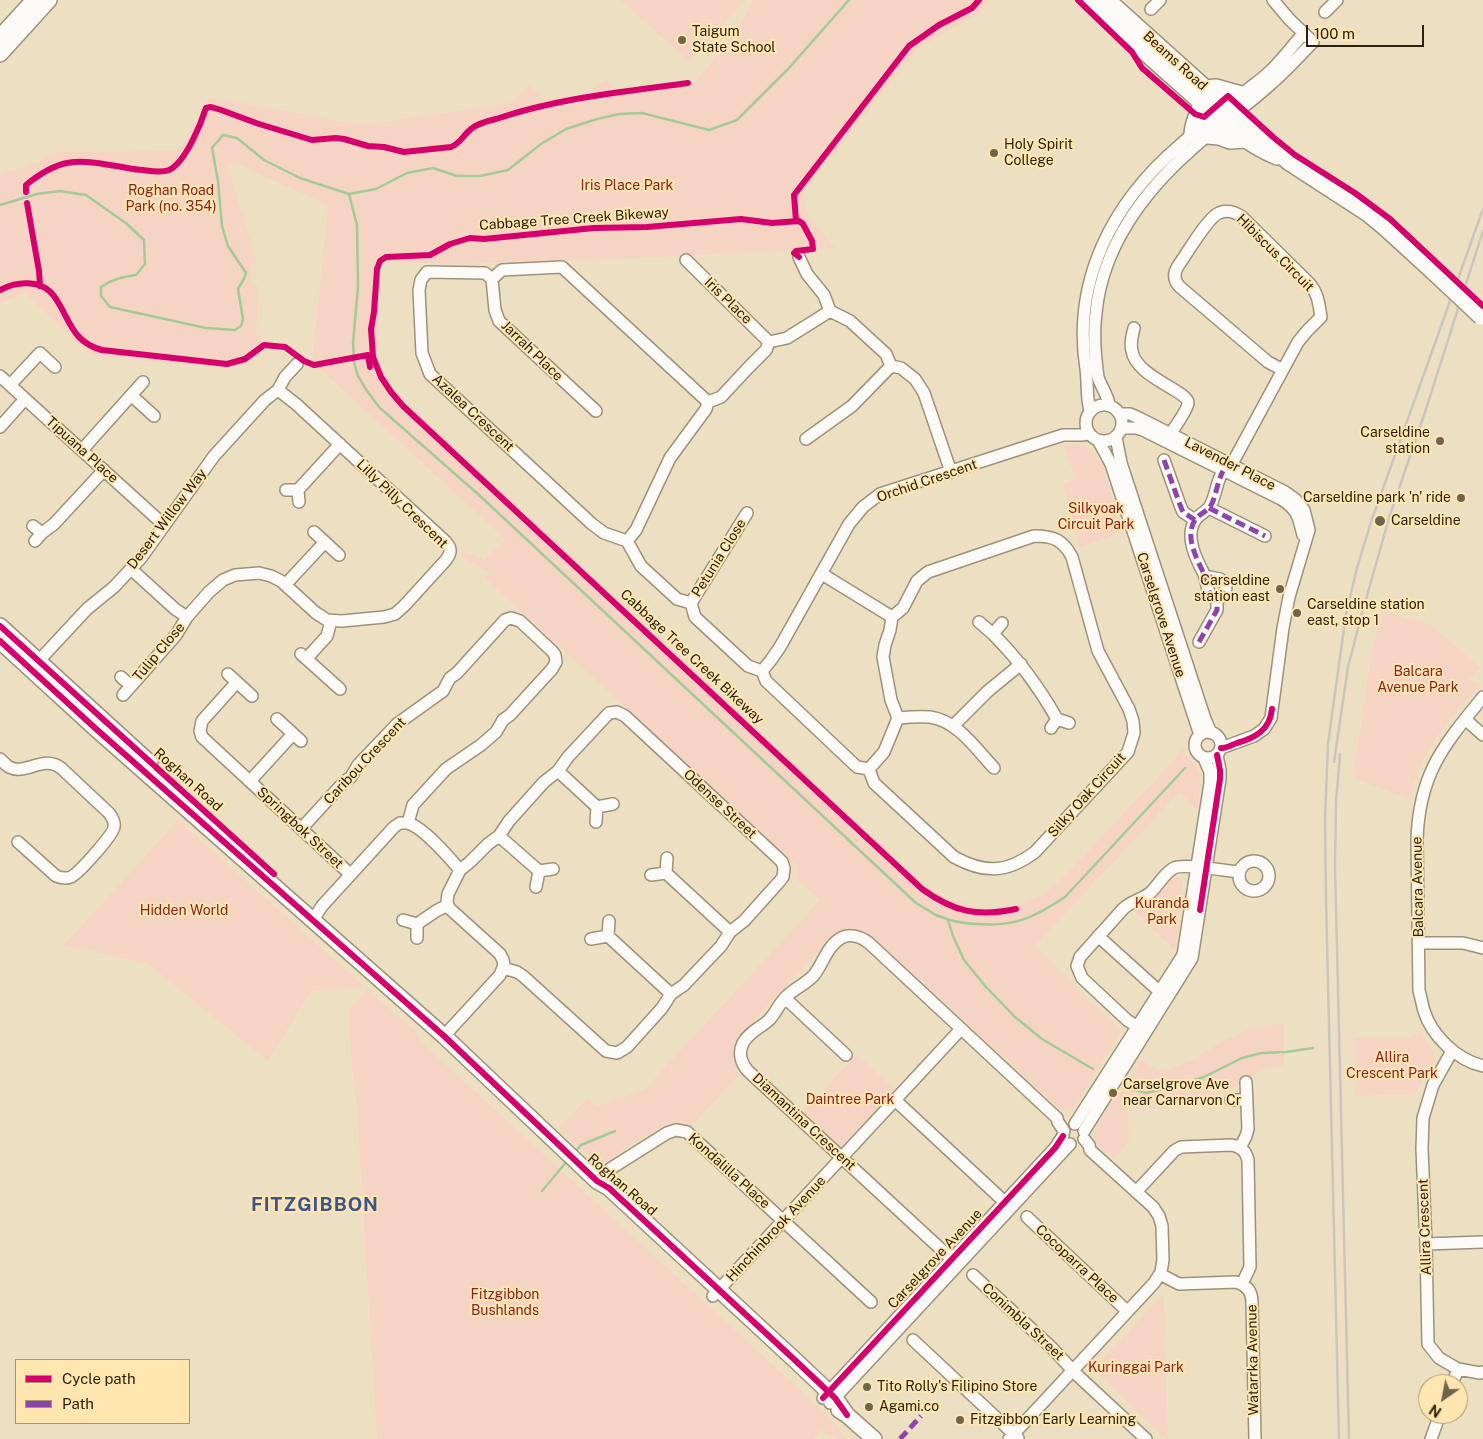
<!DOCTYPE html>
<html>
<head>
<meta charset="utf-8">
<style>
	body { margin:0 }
	#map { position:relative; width:1483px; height:1439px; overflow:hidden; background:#ede0c2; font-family:"Public Sans",sans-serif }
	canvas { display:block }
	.legend { position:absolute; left:15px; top:1359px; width:175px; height:65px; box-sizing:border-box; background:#ffe6b0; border:1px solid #aa976e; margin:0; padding:6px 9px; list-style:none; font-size:15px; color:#2b210c }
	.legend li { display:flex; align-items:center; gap:10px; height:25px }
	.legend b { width:25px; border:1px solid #aa976e }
	.north { position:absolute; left:1418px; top:1374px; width:50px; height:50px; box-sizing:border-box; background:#ffe6b0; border:1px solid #aa976e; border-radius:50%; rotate:213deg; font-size:14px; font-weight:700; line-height:20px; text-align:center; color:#2b210c }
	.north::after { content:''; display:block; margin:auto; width:18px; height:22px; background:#6f644c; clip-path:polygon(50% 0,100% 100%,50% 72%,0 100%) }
	.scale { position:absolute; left:1306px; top:25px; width:118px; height:22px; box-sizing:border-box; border:2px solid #2b210c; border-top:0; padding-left:6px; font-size:15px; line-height:18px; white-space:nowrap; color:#2b210c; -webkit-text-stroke:4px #ffe6b0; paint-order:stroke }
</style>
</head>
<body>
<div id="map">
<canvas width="1483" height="1439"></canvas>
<ul class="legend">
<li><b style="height:6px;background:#d6006c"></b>Cycle path</li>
<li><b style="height:6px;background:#8e44ad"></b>Path</li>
</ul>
<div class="north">N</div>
<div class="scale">100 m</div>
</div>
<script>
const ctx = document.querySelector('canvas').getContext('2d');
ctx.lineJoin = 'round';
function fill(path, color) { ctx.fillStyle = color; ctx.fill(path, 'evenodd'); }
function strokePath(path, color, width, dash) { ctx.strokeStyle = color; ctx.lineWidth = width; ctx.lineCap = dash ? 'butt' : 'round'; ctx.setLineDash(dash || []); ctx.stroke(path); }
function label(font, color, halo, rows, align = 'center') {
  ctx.font = font + ' "Public Sans",sans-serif'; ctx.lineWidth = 4; ctx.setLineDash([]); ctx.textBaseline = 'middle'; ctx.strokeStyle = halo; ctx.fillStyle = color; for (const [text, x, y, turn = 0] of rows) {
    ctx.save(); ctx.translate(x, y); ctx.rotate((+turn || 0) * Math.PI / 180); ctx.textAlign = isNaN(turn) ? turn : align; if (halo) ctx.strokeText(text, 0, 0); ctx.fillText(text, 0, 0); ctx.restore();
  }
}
const green = new Path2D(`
	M620,0H745L690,62Z
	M754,0H989L979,13L918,48L804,191L805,211L835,248L658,257L458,264L380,262L378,353L384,373L393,387L406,402L917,878L946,899L987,909L1020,905L1042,895L1059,882L1175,759L1182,748L1201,773L1198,810L1179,792L1035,946L1120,1030L1119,1034L1074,1108L1069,1110H1061L871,936C859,927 849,926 836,933L737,1038C732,1051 733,1061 739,1074L691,1127L680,1121L670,1122L604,1162L599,1163L595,1162L559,1128L588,1098L597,1106L644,1090L820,900L797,880L798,867L485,578L489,573L461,556L463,551L485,560L505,539L318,367L305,366L302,364L306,360L312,362L328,205L239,165L228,166L257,262L251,265L252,285L259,287L256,334L263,342L289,345L301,355L297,360L286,349L266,347L252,360L234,368L165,363L100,356L90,353L82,347L24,292L0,304V175L38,162L44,156L61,152L178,151L210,97L361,125L511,103L529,85L544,99L585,94L606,80L619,91L685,80L693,86L736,30Z
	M1073,444C1086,444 1094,450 1101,461L1124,532L1080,547L1063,484L1075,479L1064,446Z
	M1383,611L1431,625L1480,667L1469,680L1480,684C1459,709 1436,733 1422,762C1416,774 1413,786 1409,799L1353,778L1372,649Z
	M178,820L365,987L311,991L268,1061L148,964L64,945Z
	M1176,876L1182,879L1183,882L1175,950L1132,909L1146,902Z
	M368,989L416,1032L421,1040L433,1053L833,1420L843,1436L848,1439H837L820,1430L814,1439H377L357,1110L351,1055L349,1009Z
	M1284,1023V1065C1278,1066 1272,1067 1266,1069C1250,1075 1237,1087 1222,1094C1190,1108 1161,1111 1128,1108L1129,1141L1114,1159L1095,1142L1094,1132L1112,1099L1115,1101L1141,1060L1159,1071L1170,1069L1193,1060L1223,1041L1250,1029Z
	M1420,1032L1432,1050L1435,1061L1415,1094L1355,1096L1354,1038L1410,1037Z
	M857,1054L895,1090L841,1148L803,1112Z
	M1164,1293L1168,1439H1166L1096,1372L1098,1364Z`);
const stream = new Path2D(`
	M349,194L357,225L358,287L353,343L354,362L358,376L367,391L380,408L479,495L916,903C923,907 929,911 936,915C950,921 963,924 978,924C1015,927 1035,917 1065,897L1185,768
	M0,205L37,194L60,191L86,195L127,224L144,240L145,264L136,275C123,277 112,279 101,287V296L110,307L206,328L235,330L241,326L243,319L238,289L244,279L246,273L228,246L222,226L218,181L212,148L223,135L237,138L264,160L300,178L349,194L376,189L407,173L433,168L457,176H480L508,170L541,144L566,129L597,119L619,114L642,113L709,130L737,120L789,68L849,0
	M948,920L953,936L964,960L986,987L1015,1017L1042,1039L1093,1069
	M1127,1088L1146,1093L1176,1086L1204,1077L1242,1058L1261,1053L1286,1052L1313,1048
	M575,1152L581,1145L615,1131
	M542,1191L568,1160`);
const minor = new Path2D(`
	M1151,9L1160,0
	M1325,12L1337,0
	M799,257L807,274L824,295L830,311
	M686,260L769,342
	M492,279L495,310L499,321L596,411
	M1134,328C1132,336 1130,344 1132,351C1136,377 1188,391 1188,403C1188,409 1171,433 1166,440
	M0,376L164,525
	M10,385L40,353L55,367
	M131,395L154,416
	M1086 423a18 18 0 1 1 36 0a18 18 0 1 1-36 0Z
	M1109,405C1108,395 1101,387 1098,377C1095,356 1093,335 1096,313C1102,248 1143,192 1191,150C1217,126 1247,106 1273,82C1287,70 1300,55 1313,42L1289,19L1273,0
	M1090,410C1086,397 1088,383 1086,369C1072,280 1113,202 1180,145C1200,127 1221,111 1242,94C1249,88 1258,82 1266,75C1280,63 1291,47 1304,33
	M1120,414H1130L1139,418L1285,492L1295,499L1304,510L1309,530L1289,597L1283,628L1271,718L1264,729L1254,736L1221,748
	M0,427L25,399
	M1121,428H1136L1143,430L1281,499C1298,510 1298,516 1303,535
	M1116,437L1121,463L1205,719L1211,733
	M806,439L852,406L891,366
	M1098,440L1111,464L1200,735
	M82,450L143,382
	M1164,460L1180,505L1183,512L1195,520
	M286,490H298L299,502
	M298,490L340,444
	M1209,508L1265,536
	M33,526L42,533L35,541
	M314,532L339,555
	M42,533L54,524L104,470
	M1034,536C1054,536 1063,540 1072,557L1098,651L1129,709L1133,721L1134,733L1128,752L1035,852C1007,873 985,874 954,857L874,783L869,769L884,752L898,718L891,700L883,657L885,645L890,630L892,617L903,608L917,581L928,572Z
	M627,541L604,533L592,524L430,374L422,353L419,290L421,280L427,272L485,273L492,279L502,270L562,267L708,402
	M131,569L175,609L187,617L209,592L223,580L235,575L259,573L271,576L281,581L316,613L327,620L342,621L384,617L395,614L404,606L446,560C451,553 452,549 446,542L296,404L278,390
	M822,574L892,617
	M1205,576L1220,579L1226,585C1226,593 1224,596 1217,600C1206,594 1208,585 1204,574C1196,559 1184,535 1196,519C1200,514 1207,511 1210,506C1216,496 1216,483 1222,473C1224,469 1230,466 1233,462L1298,342L1307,331L1321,317C1319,304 1318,293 1309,283L1242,217C1235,212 1228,209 1219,213C1208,217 1186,255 1178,266C1173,274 1174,281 1180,287L1268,362L1283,370
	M285,585L325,542
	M691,603L747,513
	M979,622L993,634L1002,623
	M993,634C1019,660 1039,687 1057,719
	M1199,642L1217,610V600
	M301,654L340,689
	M307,658L327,636L331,621
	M33,667L87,609L114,587L141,558L214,456L265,400L278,390L285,377L297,364
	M762,671L748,666L695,617L691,603L677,599L641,566L627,541L636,530L670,458L706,409L708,402L721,397L748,368L766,350L769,342L787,338L830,311L850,321L886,354L891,366L901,368L915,379L924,393L951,472
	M762,671L771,660L780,647L849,524L863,507L880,494L1063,435H1081L1089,434
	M762,671L766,681L857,767L869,769
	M228,674L252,696
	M121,677L131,686L123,695
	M237,682L202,721L200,731L202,737L350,874
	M131,686L176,635L187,617
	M1483,697C1443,746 1419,774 1417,840L1419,991C1421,997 1422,1004 1424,1011C1432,1036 1457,1060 1483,1066
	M898,718C908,717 919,716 930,717C958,721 976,749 994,768
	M277,719L301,741
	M1465,719L1483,735
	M953,726L988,691L1021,664
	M1051,728L1057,719L1069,723
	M1195 745a13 13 0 1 1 26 0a13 13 0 1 1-26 0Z
	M0,759C3,762 6,765 9,767C26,776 43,754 61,768L109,813C112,817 115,822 114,827C113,835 79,873 71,877C66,879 61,878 56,876L18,842
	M558,771L597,807
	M250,781L293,734
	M596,822L597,807L613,804
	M408,823C424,828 448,856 460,870
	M301,829L345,781L351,777L358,765L397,724L443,691L450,678L457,673L505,620L511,618L520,621L552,651L555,655L556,662L552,669L510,715L503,720L496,732L481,745L446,769L413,805L408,823H400L394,827L322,906L313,920
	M499,836L539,871
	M1239 876a15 15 0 1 1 30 0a15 15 0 1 1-30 0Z
	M666,873L730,932
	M651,875L666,873L667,858
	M536,887L539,871L553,869
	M403,920L417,924V938
	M417,924L436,911L448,905
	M608,936L671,994
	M1098,936L1160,992
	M591,939L608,936L609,921
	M1418,943H1463L1483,948
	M785,998L846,1055
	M1142,1030L1127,1020L1082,978L1077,966L1080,957L1123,909C1131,901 1141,900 1150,893C1158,886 1164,873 1174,868C1184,863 1226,871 1239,872
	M444,1036L500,975L504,965L503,960L500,954L449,908L447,902L448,894L460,870L470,862L488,844L499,836L509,821L544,782L558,771L568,757L609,713L617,712L625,716L777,857L782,862L784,868L783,877L779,882L744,921L730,932L721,946L684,985L671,994L662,1008L627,1047L617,1053L606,1051L523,976L517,972L503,968
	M1452,1051L1433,1085L1423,1118L1422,1149L1426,1244L1428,1344L1439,1358L1458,1369L1480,1373L1483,1372
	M895,1100L1009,1206
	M1231,1100H1247
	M1075,1124L1183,955L1210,783V772L1204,758
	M1084,1131L1192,958L1220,779V770L1217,755
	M1240,1148L1246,1136L1248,1129L1246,1082
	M597,1181L610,1169L667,1133L676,1130L687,1132L871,1302
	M1136,1192L1174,1151L1181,1147L1231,1145C1240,1146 1246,1151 1248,1160L1250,1267L1242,1284
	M1027,1217L1127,1311
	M1426,1244L1483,1242
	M958,1265L748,1071C741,1063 738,1053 743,1043C749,1032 760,1028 769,1020C776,1013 779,1003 787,996C795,988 806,984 814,975C823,964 827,946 841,938C850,933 861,937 869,943L1057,1118L1058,1122L1064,1131
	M1160,1274L1179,1284L1236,1282C1247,1285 1252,1292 1252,1302L1255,1439
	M973,1275L1052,1348L1076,1374L1146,1439
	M713,1296L961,1029
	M913,1340L1018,1438
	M1452,1384L1458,1369
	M823,1398L1055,1148L1063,1136
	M830,1403L1070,1144
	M1009,1439L1154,1283L1161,1272L1163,1260L1162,1226L1159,1216L1153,1207L1090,1150L1089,1145L1084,1139
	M1431,1439L1440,1414`);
const major = new Path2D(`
	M1090,0C1118,30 1150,57 1180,84C1210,110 1239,142 1277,157
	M1108,0L1288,162L1368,214L1385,228L1432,271
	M0,37L34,0
	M0,54L49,0
	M1205,88L1216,87L1241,94
	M1192,135C1192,123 1198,114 1201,103
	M1207,136L1219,137L1230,141L1246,140
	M0,626L150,763
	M0,641L95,728L444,1036L597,1181L609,1188L797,1362L835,1398L847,1415
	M839,1410L847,1415L874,1439`);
const rail = new Path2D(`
	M1340,754L1336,801L1335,867L1349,1439
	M1334,762L1348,667L1361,617L1389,518L1425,412L1483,231
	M1339,1439L1326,900L1325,819L1328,744L1346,614L1357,568L1371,522L1483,209`);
const majorBridge = new Path2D(`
	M1432,271L1481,317`);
const quiet = new Path2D(`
	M1164,460L1180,505L1183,512L1195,520
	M1209,508L1265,536
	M1205,576L1220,579L1226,585C1226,593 1224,596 1217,600C1206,594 1208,585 1204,574C1197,559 1184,536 1195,520C1199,514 1206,512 1210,507C1216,498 1217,482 1223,471
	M1199,642L1217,610V600
	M900,1439L921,1416`);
const cycleway = new Path2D(`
	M1078,0L1132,52L1142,68L1195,114L1204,117L1228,96L1273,137L1295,155L1355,193L1390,219L1483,306
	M26,192V185C59,158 76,159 116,166C125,167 133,170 143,170C151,171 161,173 169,170C185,163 201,124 206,108L211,107L221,110L259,124L312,140L336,138L344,139L368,146L384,147L404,152L451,147C461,143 463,135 471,129C477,124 487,121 496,119C558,98 622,92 688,83
	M27,203L39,271L40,286
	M796,221L794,195L909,46L939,25L972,8L979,0
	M799,257L794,253L796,251L813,249L812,241L803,224L799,221L772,223L741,219L647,227L594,228L484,239L470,238L450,244L430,255L386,257L380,261L377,269L374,312L371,329L373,357L381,377L391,392L403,406L922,889C954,912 977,917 1016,909
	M0,290C17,281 41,279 54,296C70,318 71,342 102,350L227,364L245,359L264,345L285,347L304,361L314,365L368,355L370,367
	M0,626L274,874
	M0,641L95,728L444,1036L597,1181L609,1188L797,1362L835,1398L847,1415
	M1221,748C1227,748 1231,745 1237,743C1255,738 1270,730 1272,709
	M1200,910L1220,779V770L1217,755
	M823,1398L1055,1148L1063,1136`);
const markers = [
	[682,40,5,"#6f644c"],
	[994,153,5,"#6f644c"],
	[1440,441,5,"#6f644c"],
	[1461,498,5,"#6f644c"],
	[1380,521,6,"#6f644c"],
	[1280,589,5,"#6f644c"],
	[1297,613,5,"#6f644c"],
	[1113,1093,5,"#6f644c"],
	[867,1387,5,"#6f644c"],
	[869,1407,5,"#6f644c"],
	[960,1420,5,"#6f644c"]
];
const poiNames = [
	["Taigum",692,32],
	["State School",692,48],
	["Holy Spirit",1004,145],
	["College",1004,161],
	["Carseldine",1430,433,"right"],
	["station",1430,449,"right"],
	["Carseldine park 'n' ride",1451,498,"right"],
	["Carseldine",1391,521],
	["Carseldine",1270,581,"right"],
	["station east",1270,597,"right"],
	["Carseldine station",1307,605],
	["east, stop 1",1307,621],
	["Carselgrove Ave",1123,1085],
	["near Carnarvon Cr",1123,1101],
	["Tito Rolly's Filipino Store",877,1387],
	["Agami.co",879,1407],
	["Fitzgibbon Early Learning",970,1420]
];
const streetNames = [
	["Beams Road",1175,61,42],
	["Cabbage Tree Creek Bikeway",574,219,-4],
	["Hibiscus Circuit",1275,253,45],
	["Iris Place",728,301,44],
	["Jarrah Place",532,351,44],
	["Azalea Crescent",473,413,43],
	["Tipuana Place",82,450,42],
	["Lavender Place",1230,464,27],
	["Orchid Crescent",927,481,-19],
	["Lilly Pilly Crescent",402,504,44],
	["Desert Willow Way",167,519,-53],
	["Petunia Close",719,558,-58],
	["Carselgrove Avenue",1161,615,72],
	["Tulip Close",159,652,-50],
	["Cabbage Tree Creek Bikeway",692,657,43],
	["Caribou Crescent",365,761,-47],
	["Roghan Road",188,780,42],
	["Silky Oak Circuit",1087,795,-48],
	["Odense Street",720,804,43],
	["Springbok Street",300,828,43],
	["Balcara Avenue",1418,887,-91],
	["Diamantina Crescent",804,1122,43],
	["Kondalilla Place",729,1171,42],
	["Roghan Road",622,1185,41],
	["Allira Crescent",1425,1227,-92],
	["Hinchinbrook Avenue",776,1229,-47],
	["Carselgrove Avenue",935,1259,-47],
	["Cocoparra Place",1077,1264,43],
	["Conimbla Street",1023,1322,43],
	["Watarrka Avenue",1253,1360,-91]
];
const parkNames = [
	["Iris Place Park",627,186],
	["Roghan Road",171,191],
	["Park (no. 354)",171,207],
	["Silkyoak",1096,509],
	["Circuit Park",1096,525],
	["Balcara",1418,672],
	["Avenue Park",1418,688],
	["Kuranda",1162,904],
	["Park",1162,920],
	["Hidden World",184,911],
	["Allira",1392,1058],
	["Crescent Park",1392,1074],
	["Daintree Park",850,1100],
	["Fitzgibbon",505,1295],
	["Bushlands",505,1311],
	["Kuringgai Park",1136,1368]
];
const districtNames = [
	["FITZGIBBON",315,1205]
];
fill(green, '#f5d4c4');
strokePath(stream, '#a2cb97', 2.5);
strokePath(minor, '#9c927b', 14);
strokePath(major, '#9c927b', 18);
strokePath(minor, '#fcfaf6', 11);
strokePath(major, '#fcfaf6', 15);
strokePath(rail, '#cac6bf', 2.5);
strokePath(majorBridge, '#9c927b', 18, []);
strokePath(majorBridge, '#fcfaf6', 15);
strokePath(quiet, '#8e44ad', 5, [10, 5]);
strokePath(cycleway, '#d6006c', 6);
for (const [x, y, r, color] of markers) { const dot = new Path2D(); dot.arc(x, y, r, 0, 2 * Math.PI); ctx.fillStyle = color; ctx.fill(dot); strokePath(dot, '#ffe6b0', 2); }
label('14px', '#2b210c', '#ffe6b0', poiNames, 'left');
label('14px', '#2b210c', '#ffe6b0', streetNames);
label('14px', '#882121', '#ffe6b0', parkNames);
ctx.letterSpacing = '1px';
label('bold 19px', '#3b548e', '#ffe6b0', districtNames);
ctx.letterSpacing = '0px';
</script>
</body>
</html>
